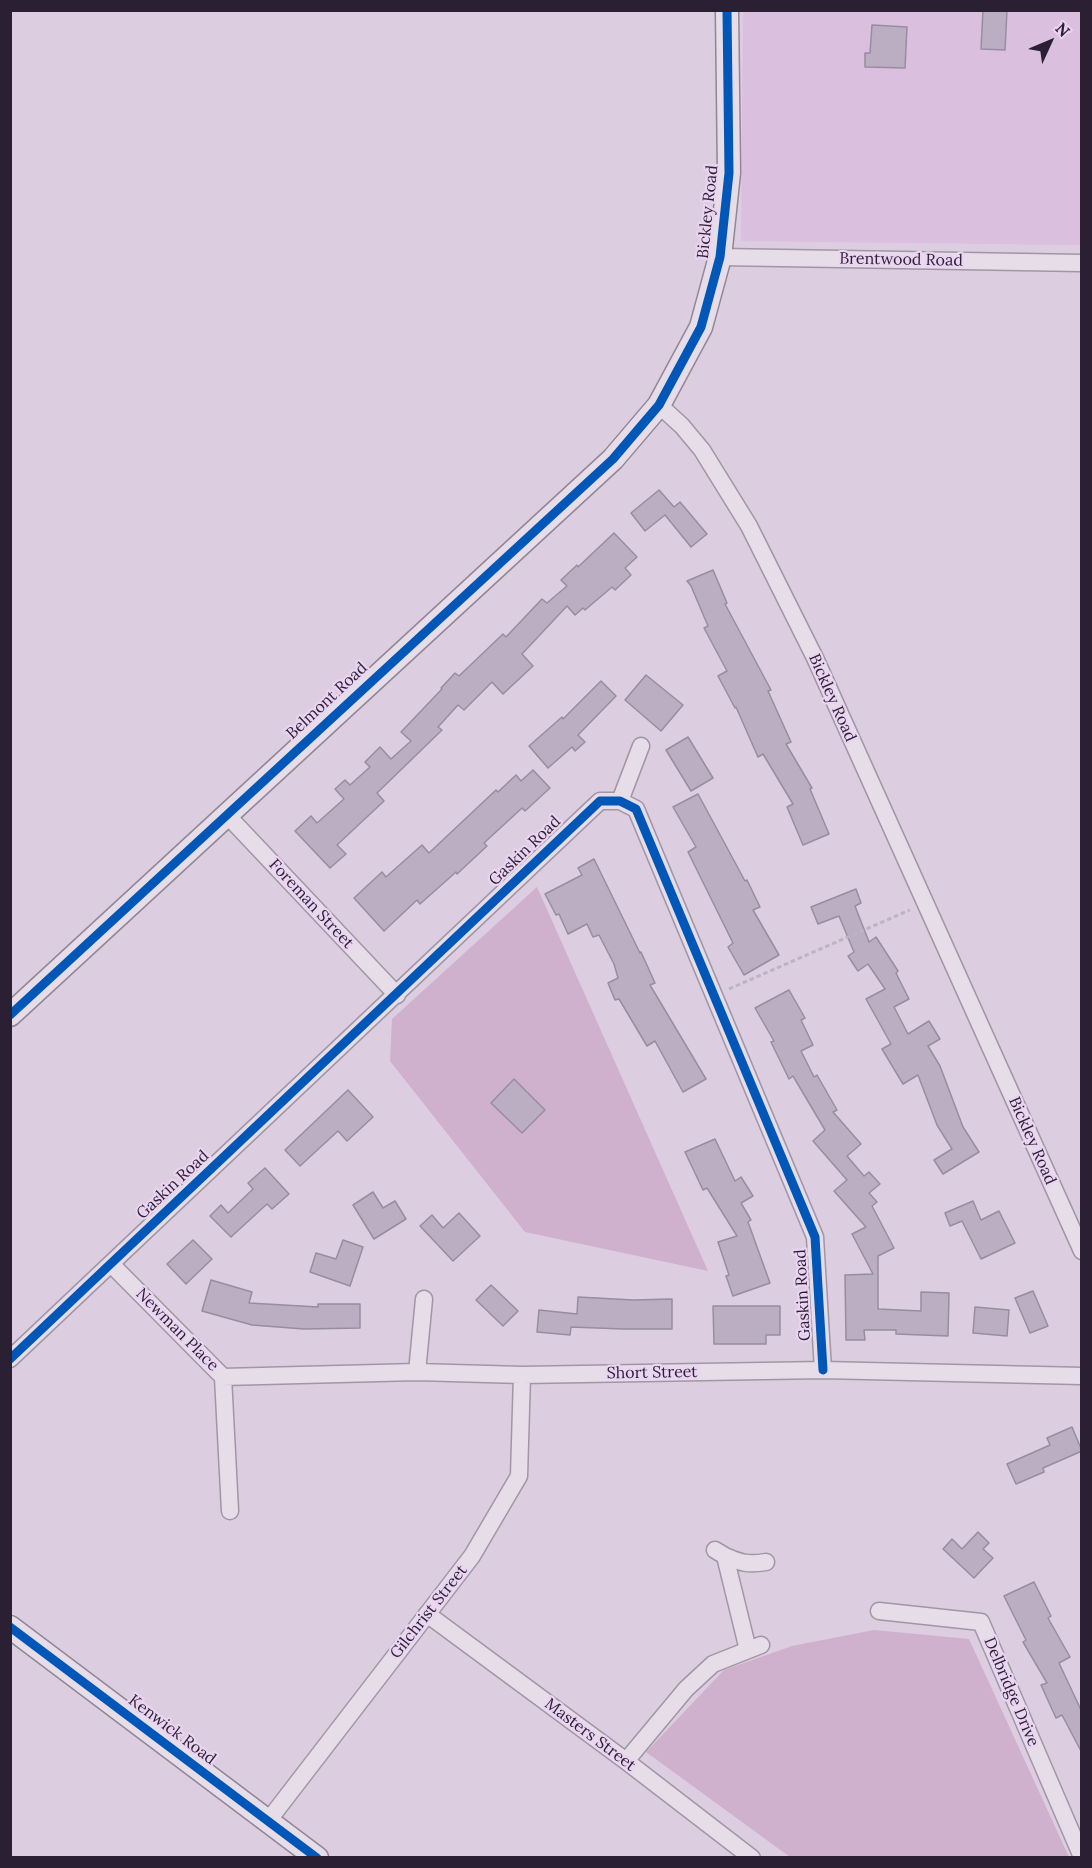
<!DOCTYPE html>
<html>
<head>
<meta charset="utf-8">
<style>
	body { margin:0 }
	#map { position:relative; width:1092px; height:1868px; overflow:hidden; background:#dccde0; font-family:Lora,serif }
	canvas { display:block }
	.frame { position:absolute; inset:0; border:12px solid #2a1f33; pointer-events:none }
	.north { position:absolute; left:1020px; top:12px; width:60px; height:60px; -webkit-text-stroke:4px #ead4f1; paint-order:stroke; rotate:46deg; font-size:16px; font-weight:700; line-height:24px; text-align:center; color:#2a1f33 }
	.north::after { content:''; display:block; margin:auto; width:21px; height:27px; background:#2a1f33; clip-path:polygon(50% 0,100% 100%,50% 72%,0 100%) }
</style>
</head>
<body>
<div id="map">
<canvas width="1092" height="1868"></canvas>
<div class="frame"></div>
<div class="north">N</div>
</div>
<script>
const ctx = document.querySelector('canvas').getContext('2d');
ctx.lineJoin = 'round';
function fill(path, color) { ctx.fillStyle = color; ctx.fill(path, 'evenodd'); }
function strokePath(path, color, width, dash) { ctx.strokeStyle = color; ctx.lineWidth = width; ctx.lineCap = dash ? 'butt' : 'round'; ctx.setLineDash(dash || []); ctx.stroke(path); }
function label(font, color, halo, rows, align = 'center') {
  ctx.font = font + ' Lora,serif'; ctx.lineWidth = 4.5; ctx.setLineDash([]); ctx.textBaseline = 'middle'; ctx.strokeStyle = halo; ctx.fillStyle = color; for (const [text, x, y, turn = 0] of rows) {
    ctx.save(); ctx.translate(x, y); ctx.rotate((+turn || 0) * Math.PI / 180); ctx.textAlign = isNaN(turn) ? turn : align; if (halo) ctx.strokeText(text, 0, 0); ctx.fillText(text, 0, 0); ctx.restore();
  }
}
const farmland = new Path2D(`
	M743,11H1081V245L741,241Z`);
const green = new Path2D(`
	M537,887L708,1271L525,1232L390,1061L392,1019Z
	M874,1630L969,1639L1069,1857H790L646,1752L724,1670L792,1646Z`);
const building = new Path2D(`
	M983,10H1007L1005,50L981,49Z
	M872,25L907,27L905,68L865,67V53H870Z
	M659,490L674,507L680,502L707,534L691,547L665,515L645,531L631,513Z
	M614,533L637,557L625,568L631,575L615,590L612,587L585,610L583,608L575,615L567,606L522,654L533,666L503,694L492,682L464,710L458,705L438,727L442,730L377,793L384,801L337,845L346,854L330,868L295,831L311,816L317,823L344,799L335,789L345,780L350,785L370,767L365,762L380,747L391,759L411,741L401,732L442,689L441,688L455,673L459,676L503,634L506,637L542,599L547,603L567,586L561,580L577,565L578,567Z
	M713,570L727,603L725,604L771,690L768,691L791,742L786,744L812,788L810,789L829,834L803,845L787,807L793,804L763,754L758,757L736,707L735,708L718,676L727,671L704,628L708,626L691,586L687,581Z
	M646,675L683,705L661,731L625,700Z
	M601,681L616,696L578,735L585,742L575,751L572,747L548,768L529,746L562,717L563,719Z
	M688,737L713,778L691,791L666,750Z
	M533,770L550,788L525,811L522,808L484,843L487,846L457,874L456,872L420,904L417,900L384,931L354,898L382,872L386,877L422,845L429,853L496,790L498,792L516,775L521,781Z
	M698,794L745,881L747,880L760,907L753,910L779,955L744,975L728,947L733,943L688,852L696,847L673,807Z
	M594,859L640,953L641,952L655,983L650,985L706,1079L683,1092L655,1041L647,1046L619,999L615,1000L608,983L618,978L614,964L599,935L593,937L587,924L568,934L559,914L556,915L545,894L582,875L578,868Z
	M856,889L861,903L855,906L869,942L876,937L898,971L896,973L909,999L894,1007L908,1034L929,1021L940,1039L928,1046L940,1066L963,1127L979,1152L943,1174L934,1160L952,1149L937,1125L918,1075L903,1084L882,1049L891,1044L866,999L885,989L868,964L858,971L848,956L854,952L839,916L818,924L811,907Z
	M789,990L805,1018L801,1020L813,1045L801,1051L814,1077L817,1075L837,1110L833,1112L861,1144L847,1156L864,1176L869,1172L880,1184L869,1193L877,1202L872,1206L894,1248L878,1256V1309L921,1311V1292L949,1293L948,1336L896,1334V1330H864L865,1340H846L845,1275L873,1274L852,1234L866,1227L834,1191L847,1180L813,1141L825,1130L793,1076L789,1079L771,1042L774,1041L755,1008Z
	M514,1079L545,1110L522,1133L491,1103Z
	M348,1090L373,1117L347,1141L338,1131L300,1166L285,1150Z
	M715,1139L735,1181L741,1177L753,1196L741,1203L751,1220L748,1222L770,1283L733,1296L726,1276L729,1275L718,1242L737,1236L707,1188L703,1190L685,1152Z
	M265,1168L289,1194L272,1209L267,1204L231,1237L210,1216L221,1205L228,1213L253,1189L248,1183Z
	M373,1192L383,1208L395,1201L406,1219L374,1239L353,1205Z
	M973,1201L981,1220L999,1211L1015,1243L981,1259L962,1221L950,1226L945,1213Z
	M459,1213L480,1236L453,1261L420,1226L432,1215L443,1228Z
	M193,1240L212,1259L186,1284L167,1264Z
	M343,1240L363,1247L350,1286L310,1272L316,1253L336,1259Z
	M211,1280L252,1292L249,1303L318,1307V1304H360V1328L304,1329L252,1325L202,1311Z
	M491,1285L518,1311L503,1326L476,1300Z
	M1033,1291L1048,1326L1030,1333L1015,1298Z
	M578,1297L633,1300L672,1299V1329H623L571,1327L570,1335L537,1332L539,1310L577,1314Z
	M713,1306H780V1335H766V1344H714Z
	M975,1307L1009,1310L1007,1336L973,1333Z
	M1072,1427L1082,1451L1043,1468L1044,1472L1016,1484L1007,1464L1050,1445L1047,1438Z
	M978,1532L989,1543L983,1549L993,1558L974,1578L943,1549L952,1539L962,1549Z
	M1034,1582L1051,1616L1048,1618L1070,1657L1059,1663L1082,1712V1753L1062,1715L1056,1718L1041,1685L1047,1683L1023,1642L1026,1640L1004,1596Z`);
const path = new Path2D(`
	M729,989L910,910`);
const street = new Path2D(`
	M720,257L1082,263
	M659,405L682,426L702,450L749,526L815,658L1082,1251
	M620,801L641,746
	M226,814L397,995
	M111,1264L223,1377L230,1511
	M10,1359L600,801H620L636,809L815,1237L823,1370
	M417,1372L424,1299
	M223,1377L417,1372L522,1375L823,1370L1082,1376
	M715,1550L725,1556L748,1650
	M725,1556C741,1563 748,1565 766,1562
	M879,1611L981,1622L1082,1857
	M427,1614L626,1761L752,1858
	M626,1761L686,1689L713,1664L761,1645
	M268,1821L472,1556L519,1476L522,1375`);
const secondary = new Path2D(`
	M10,1015L613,459L659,405L701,327L720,257L729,173L727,10
	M10,1627L317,1858`);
const cycleway = new Path2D(`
	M10,1015L613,459L659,405L701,327L720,257L729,173L727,10
	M10,1359L600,801H620L636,809L815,1237L823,1370
	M10,1627L317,1858`);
const streetNames = [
	["Bickley Road",708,212,-84],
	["Brentwood Road",901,260,1],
	["Bickley Road",832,698,66],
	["Belmont Road",327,701,-43],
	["Gaskin Road",525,851,-44],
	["Foreman Street",311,904,47],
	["Bickley Road",1032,1141,66],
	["Gaskin Road",173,1185,-43],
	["Gaskin Road",803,1295,-93],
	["Newman Place",177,1330,45],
	["Short Street",652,1373,-1],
	["Gilchrist Street",429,1612,-52],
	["Delbridge Drive",1011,1692,67],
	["Kenwick Road",172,1730,37],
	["Masters Street",590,1735,37]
];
fill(farmland, '#dabfde');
fill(green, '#cfb1cd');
fill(building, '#bbaec3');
strokePath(building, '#988da0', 1.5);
strokePath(street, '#a196a5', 19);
strokePath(secondary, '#918695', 25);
strokePath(path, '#bdb4c1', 3, [4.5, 3]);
strokePath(street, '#e6dde9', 16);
strokePath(secondary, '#e6dde9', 22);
strokePath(cycleway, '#0057b8', 9);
label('16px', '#2a1f33', '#ead4f1', streetNames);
</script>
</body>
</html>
